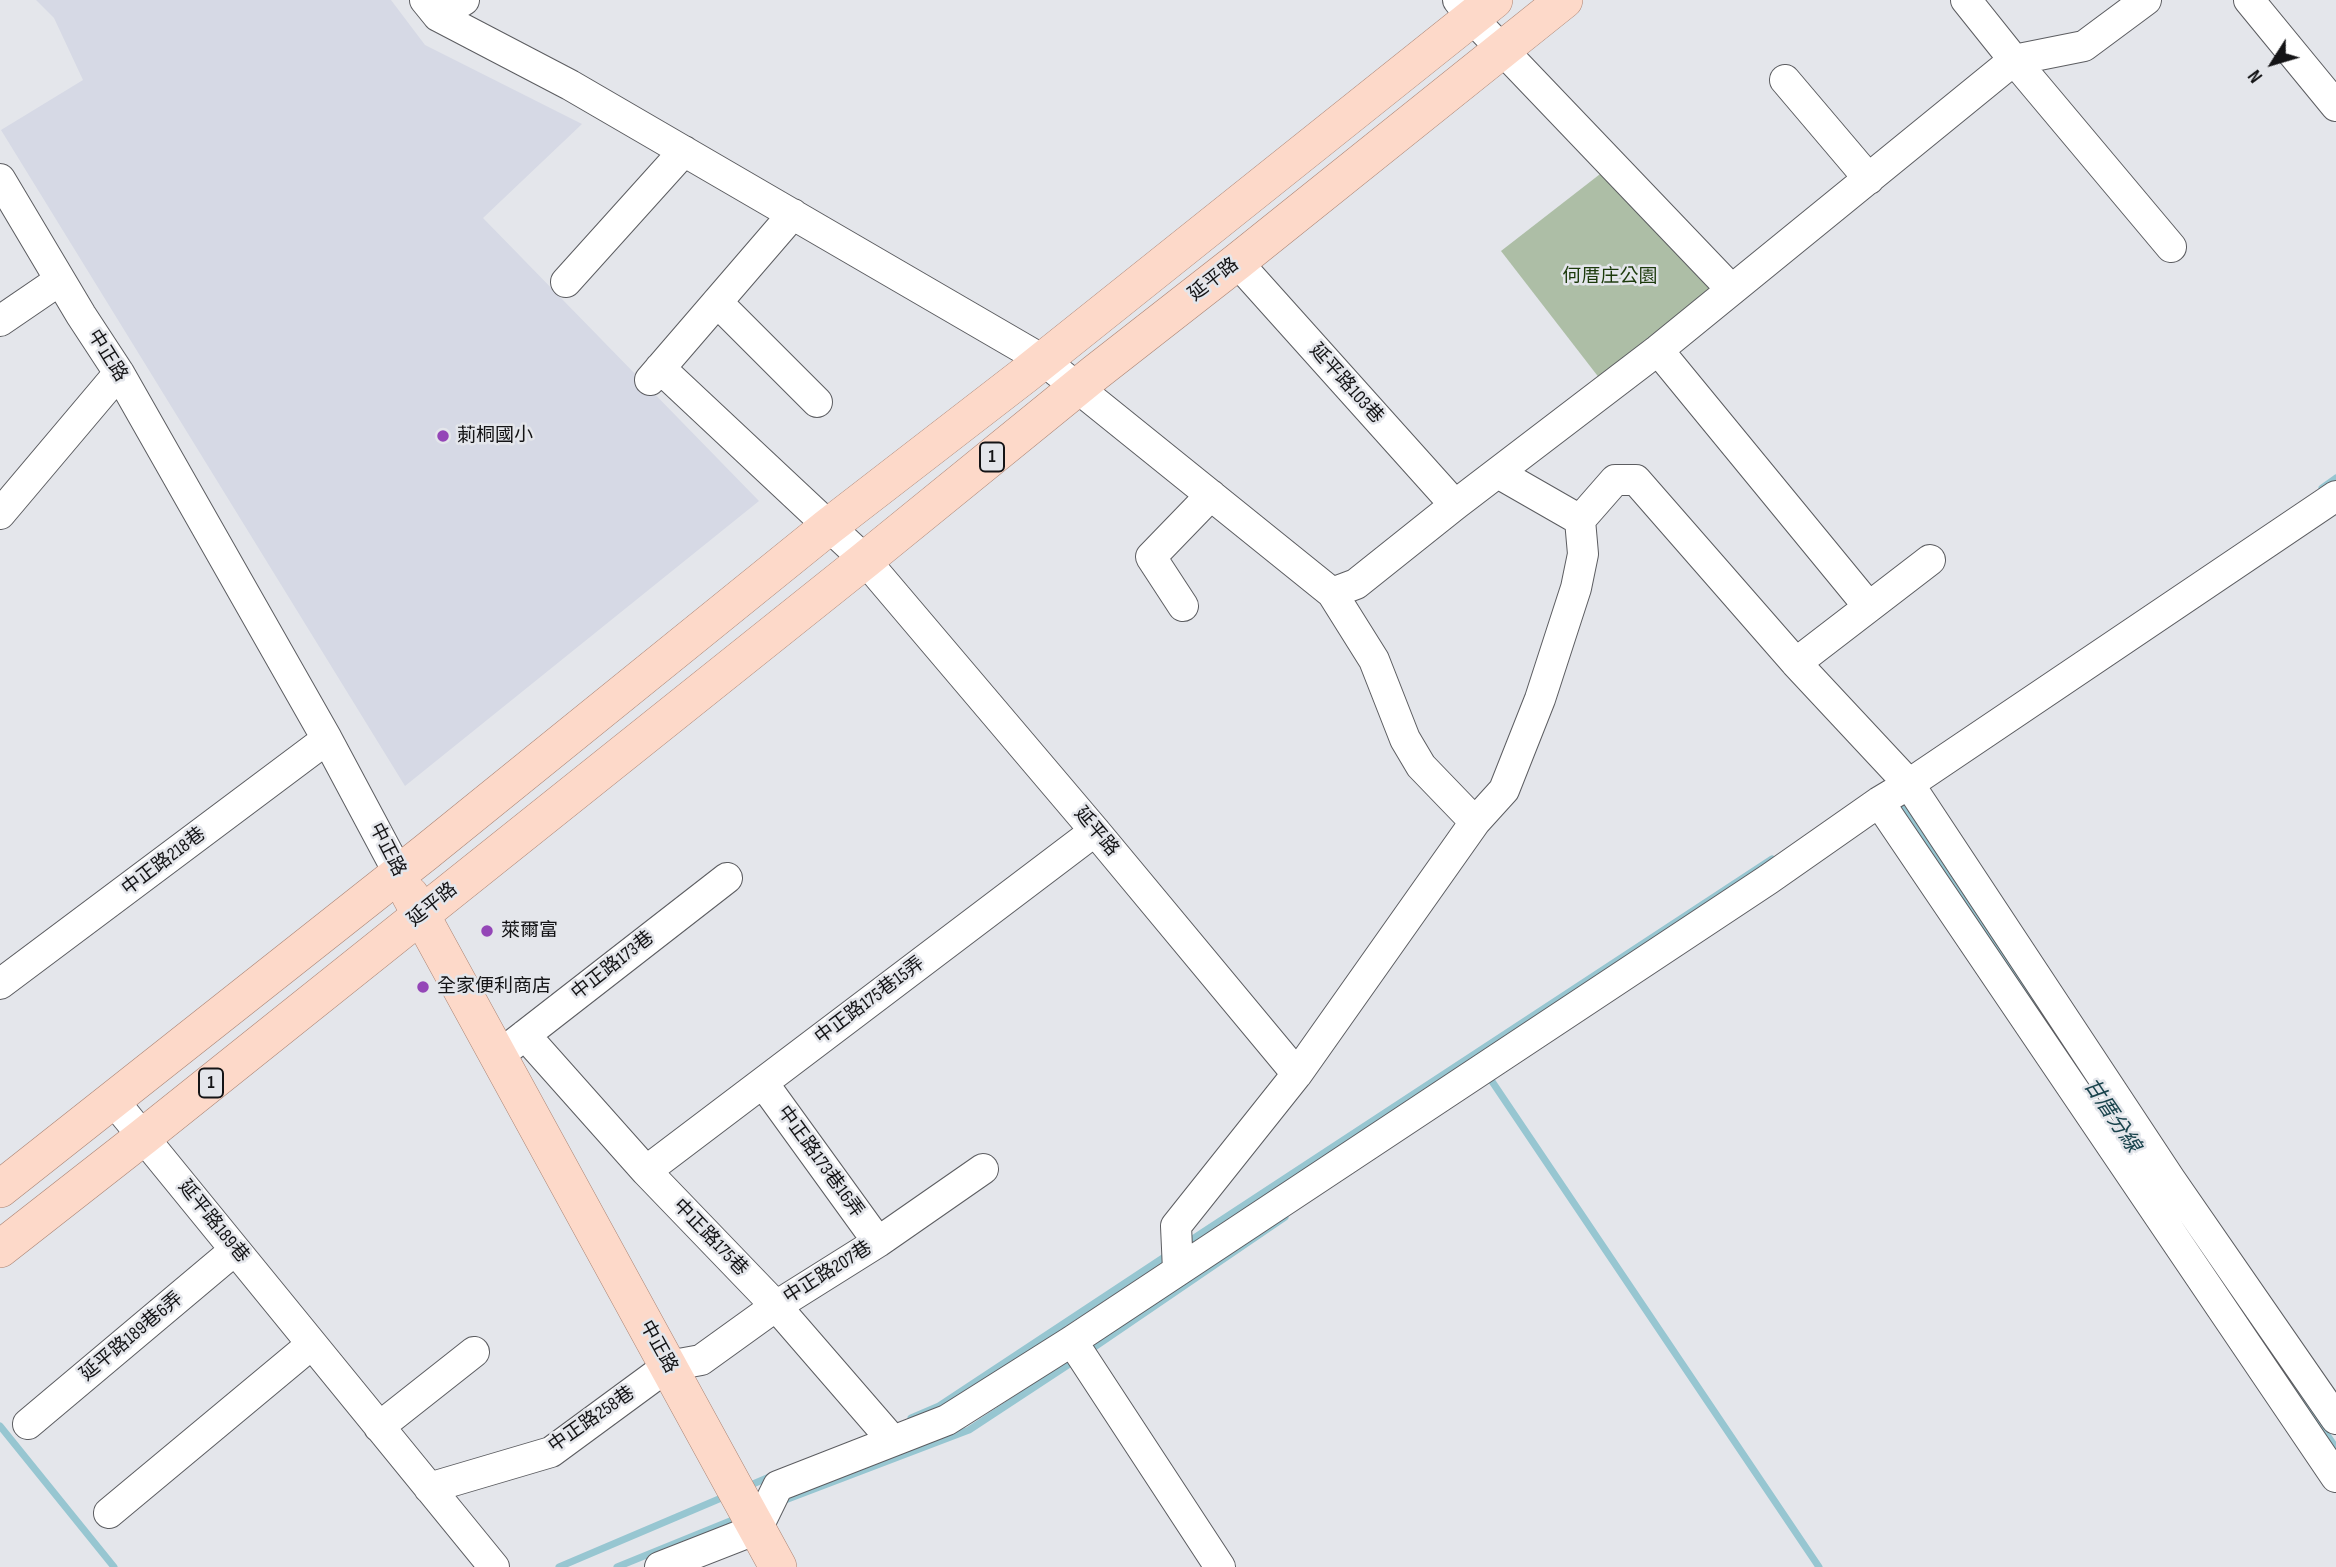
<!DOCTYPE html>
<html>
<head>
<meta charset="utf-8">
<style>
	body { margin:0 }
	#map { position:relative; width:2336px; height:1567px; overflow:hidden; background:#e4e6eb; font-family:"Sofia Sans Condensed",sans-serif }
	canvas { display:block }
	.north { position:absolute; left:2238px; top:28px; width:70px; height:70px; -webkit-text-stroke:5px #e4e6eb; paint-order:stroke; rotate:233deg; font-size:19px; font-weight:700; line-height:28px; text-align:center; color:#141416 }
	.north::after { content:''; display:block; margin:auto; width:24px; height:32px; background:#141416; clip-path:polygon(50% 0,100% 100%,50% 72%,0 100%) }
</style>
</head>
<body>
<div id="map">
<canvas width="2336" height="1567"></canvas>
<div class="north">N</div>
</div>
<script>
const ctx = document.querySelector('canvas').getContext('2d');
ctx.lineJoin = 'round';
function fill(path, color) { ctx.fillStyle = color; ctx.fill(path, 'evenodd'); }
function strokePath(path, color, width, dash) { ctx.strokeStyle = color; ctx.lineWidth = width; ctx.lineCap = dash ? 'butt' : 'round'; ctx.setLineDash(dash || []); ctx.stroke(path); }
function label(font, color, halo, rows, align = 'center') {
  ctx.font = font + ' "Sofia Sans Condensed","Noto Sans TC",sans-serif'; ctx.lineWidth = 5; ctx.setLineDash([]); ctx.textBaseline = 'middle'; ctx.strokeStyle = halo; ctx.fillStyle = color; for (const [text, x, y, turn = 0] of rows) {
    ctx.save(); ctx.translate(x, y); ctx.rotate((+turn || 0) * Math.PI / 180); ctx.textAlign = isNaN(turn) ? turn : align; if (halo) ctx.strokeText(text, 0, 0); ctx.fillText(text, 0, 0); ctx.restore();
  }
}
const built = new Path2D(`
	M36,0H391L425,45L582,124L483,218L759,501L405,786L1,130L83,80L54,18Z`);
const green = new Path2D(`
	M1604,171L1716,284L1600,379L1501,251Z`);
const stream = new Path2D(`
	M2322,488L2336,478
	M1897,800L2104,1106
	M1487,1074L1819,1567
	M1185,1244L1772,859
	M2225,1284L2336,1448
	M1087,1352L1285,1217
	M911,1418L939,1406L1169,1254
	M0,1426L114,1567
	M746,1487L774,1475
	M780,1502L969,1430L1077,1359
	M559,1567L726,1496
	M617,1567L740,1517`);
const minor = new Path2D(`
	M425,0L438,16L570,85L1043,360L1332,593L1356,584L1455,505L1658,350L2014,60L2171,247
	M1458,0L1472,18L1732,290
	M1966,0L2014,60L2084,46L2146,0
	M2249,0L2336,106
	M438,16L464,0
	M1785,80L1869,179
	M0,179L81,315L119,373L327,739L398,872
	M1237,262L1455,505
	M566,282L684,151
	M717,302L817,402
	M0,321L60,280
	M1658,350L1869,607
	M660,368L865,560L1095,831L1297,1074
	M650,380L793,214
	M0,514L119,373
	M1580,520L1615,480H1636L1796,663L1909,784L2170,1179L2336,1419
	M1332,593L1374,660L1405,739L1421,766L1475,822L1504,790L1540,699L1576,588L1583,554L1580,520L1498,473
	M1183,606L1151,557L1211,495
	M1796,663L1930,560
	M1879,802L2336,1477
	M0,984L327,739
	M525,1035L646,1171L776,1306L893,1441
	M511,1046L727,878
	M763,1083L878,1242
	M113,1100L494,1567
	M646,1171L1095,831
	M1178,1270L1176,1226L1297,1074L1475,822
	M1072,1341L1220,1567
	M28,1424L235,1250
	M379,1427L474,1352
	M429,1488L551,1452L668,1366L701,1360L776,1306L878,1242L983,1169
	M109,1513L312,1344
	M660,1567L757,1529L778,1486L947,1420L1072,1341L1769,879L1879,802L1909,784L2336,496`);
const major = new Path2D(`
	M410,895L778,1567
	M0,1189L425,853L828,527L1026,374L1494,0
	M0,1249L143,1137L865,560L1095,373L1237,262L1564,0`);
const markers = [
	[443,436,7,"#9446b7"],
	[487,931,7,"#9446b7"],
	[423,987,7,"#9446b7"]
];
const shields = [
	[992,457,24],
	[211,1083,24]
];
const shieldNames = [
	["1",992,457],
	["1",211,1083]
];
const parkNames = [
	["何厝庄公園",1610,277]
];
const streetNames = [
	["延平路",1214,280,-38],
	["中正路",107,356,58],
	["延平路103巷",1346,384,48],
	["延平路",1096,832,50],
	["中正路",387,850,63],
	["中正路218巷",164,862,-37],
	["延平路",433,905,-39],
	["中正路173巷",613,966,-38],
	["中正路175巷15弄",870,1001,-37],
	["中正路173巷16弄",820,1162,54],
	["延平路189巷",213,1222,51],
	["中正路175巷",710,1238,46],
	["中正路207巷",828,1273,-32],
	["延平路189巷6弄",132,1337,-40],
	["中正路",658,1347,61],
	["中正路258巷",592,1420,-35]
];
const poiNames = [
	["莿桐國小",457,436],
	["萊爾富",501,931],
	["全家便利商店",437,987]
];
const waterNames = [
	["甘厝分線",2111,1116,56]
];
fill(built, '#d6d9e5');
fill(green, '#adbea6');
strokePath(stream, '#97c6d1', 7);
strokePath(minor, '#5c5d61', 32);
strokePath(major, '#aa8373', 38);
strokePath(minor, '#fff', 30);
strokePath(major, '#fdd9c9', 37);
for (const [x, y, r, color] of markers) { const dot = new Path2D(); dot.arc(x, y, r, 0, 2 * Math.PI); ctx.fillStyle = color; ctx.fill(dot); strokePath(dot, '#e4e6eb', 2.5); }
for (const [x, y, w] of shields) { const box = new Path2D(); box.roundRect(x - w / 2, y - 14.5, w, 29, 5); ctx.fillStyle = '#e4e6eb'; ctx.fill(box); strokePath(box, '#141416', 2); }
label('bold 18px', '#141416', null, shieldNames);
label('19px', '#1c3a0b', '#e4e6eb', parkNames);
label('19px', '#141416', '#e4e6eb', streetNames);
label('19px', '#141416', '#e4e6eb', poiNames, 'left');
label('italic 21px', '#19434c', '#e4e6eb', waterNames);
</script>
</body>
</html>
